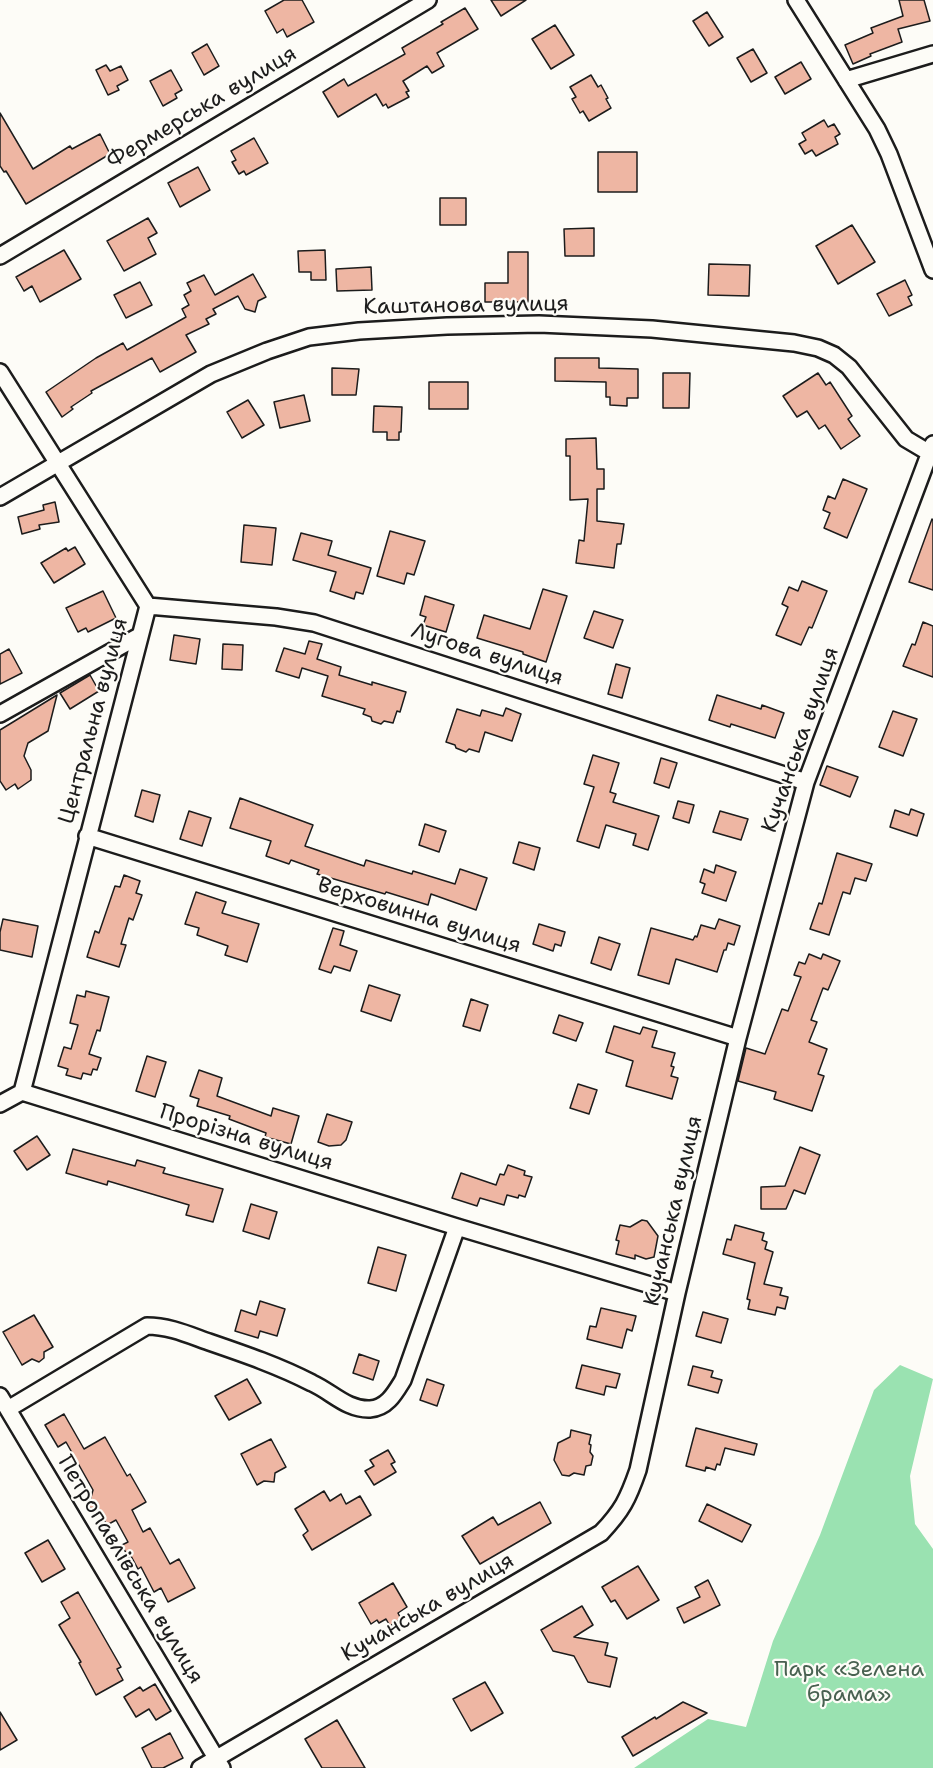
<!DOCTYPE html>
<html>
<head>
<meta charset="utf-8">
<style>
	body { margin:0 }
	canvas { display:block; background:#fdfcf7 }
</style>
</head>
<body>
<canvas width="933" height="1768"></canvas>
<script>
const ctx = document.querySelector('canvas').getContext('2d');
ctx.lineJoin = 'round';
function fill(path, color) { ctx.fillStyle = color; ctx.fill(path, 'evenodd'); }
function strokePath(path, color, width, dash) { ctx.strokeStyle = color; ctx.lineWidth = width; ctx.lineCap = dash ? 'butt' : 'round'; ctx.setLineDash(dash || []); ctx.stroke(path); }
function label(font, color, halo, rows, align = 'center') {
  ctx.font = font + ' "Shantell Sans",sans-serif'; ctx.lineWidth = 4.5; ctx.setLineDash([]); ctx.textBaseline = 'middle'; ctx.strokeStyle = halo; ctx.fillStyle = color; for (const [text, x, y, turn = 0] of rows) {
    ctx.save(); ctx.translate(x, y); ctx.rotate((+turn || 0) * Math.PI / 180); ctx.textAlign = isNaN(turn) ? turn : align; if (halo) ctx.strokeText(text, 0, 0); ctx.fillText(text, 0, 0); ctx.restore();
  }
}
const green = new Path2D(`
	M900,1365L933,1379L910,1476L915,1524L933,1549V1768H634L708,1719L746,1727L773,1641L820,1535L874,1390Z`);
const building = new Path2D(`
	M284,0H302L314,22L287,37L283,29L277,33L265,11Z
	M491,0H526L501,16Z
	M899,0H924L930,21L898,29L902,42L870,54L871,56L853,64L845,45L873,33L871,28L903,16Z
	M465,8L478,29L437,53L444,66L432,73L427,66L403,81L409,91L406,92L409,97L388,108L386,104L383,106L376,94L338,117L323,92L344,79L348,86L405,54L402,48L443,24L441,22Z
	M707,12L723,37L709,46L693,21Z
	M555,25L574,55L551,69L532,39Z
	M207,44L219,66L204,75L192,53Z
	M753,49L767,73L751,82L737,58Z
	M801,62L811,79L785,94L775,77Z
	M106,65L110,71L121,66L128,80L117,86L119,90L108,95L96,70Z
	M171,70L182,90L175,94L177,98L163,106L150,81Z
	M591,75L598,87L601,85L608,98L606,99L611,108L589,121L583,111L580,113L572,99L576,97L570,87Z
	M0,113L33,169L70,146L72,149L100,134L110,154L26,204L6,171L4,172L0,166Z
	M824,120L828,127L834,124L840,134L835,137L838,144L816,156L812,150L805,154L799,144L806,140L802,133Z
	M254,138L268,163L246,175L244,171L239,174L232,162L236,160L231,151Z
	M598,152H637V192H598Z
	M198,167L210,190L180,207L168,183Z
	M440,198H466V225H440Z
	M148,218L157,233L148,238L156,254L124,271L107,241Z
	M852,225L875,262L838,284L816,246Z
	M594,228V256H565L564,229Z
	M64,250L81,279L40,302L32,286L24,291L16,277Z
	M325,250L326,280H311V272H299L298,251Z
	M508,252H528V302H485V283H508Z
	M709,264L750,265L749,296L708,295Z
	M371,267L372,290L337,291L336,269Z
	M253,274L266,297L258,301L255,312L245,309L238,296L213,309L216,314L206,319L209,324L186,335L196,352L160,372L152,358L91,391L92,393L71,407L73,409L62,417L46,392L96,358L123,343L127,350L186,317L182,309L189,305L184,295L191,291L187,283L204,275L215,295Z
	M905,280L912,295L908,297L912,305L889,316L877,294Z
	M140,282L152,305L126,318L114,295Z
	M555,358H599V368L638,369V398H627V406L610,405V397H606V382L555,381Z
	M332,368L359,369L356,395H332Z
	M663,373H690L689,408H663Z
	M818,373L826,385L830,382L852,416L848,419L860,436L841,449L825,425L819,429L807,411L797,417L783,396Z
	M429,382H468V409H429Z
	M304,395L310,421L280,428L274,402Z
	M248,400L264,425L242,438L227,412Z
	M374,406L402,407L401,432H399V440H387V432H373Z
	M596,438L597,469H604V489H597V521L624,524L621,544H617L614,568L576,563L579,540L584,541L588,499L570,500V456H566V439Z
	M843,479L867,489L847,538L824,528L830,513L823,510L828,496L835,499Z
	M55,502L59,522L39,525L40,529L22,534L18,517L44,510L43,505Z
	M932,519L933,520V590L909,582Z
	M244,525L276,528L272,565L241,562Z
	M390,531L425,541L414,575L407,573L404,584L377,576Z
	M301,533L332,541L328,555L371,568L363,594L356,592L354,599L330,591L336,572L293,560Z
	M75,547L85,564L54,583L41,563L66,548L68,551Z
	M802,581L827,591L812,628L809,627L801,645L776,635L788,607L782,604L789,587L798,591Z
	M543,589L567,596L546,662L523,654V652L477,638L484,615L530,629Z
	M103,591L116,618L88,632L86,628L78,632L66,608Z
	M425,596L454,605L446,632L423,625L426,617L420,615Z
	M594,611L623,620L613,648L584,638Z
	M923,622L933,626V677L903,666L912,644L915,645Z
	M174,635L200,639L196,664L170,660Z
	M309,641L322,644L317,659L341,667L339,675L372,685V682L406,692L400,712L397,711L393,723L384,721L381,724L372,721L371,717L363,714L365,709L322,696L328,676L302,668L299,678L276,671L284,648L305,654Z
	M223,644L243,645L242,670L222,669Z
	M9,649L22,673L0,684V654Z
	M616,664L630,668L622,698L608,694Z
	M90,675L99,691L70,709L60,693Z
	M57,695L48,731L28,743L24,756L31,770V780L18,789L15,784L6,790L0,781V730Z
	M717,695L761,709L762,705L784,713L775,738L731,724L730,727L709,720Z
	M506,708L521,714L512,741L485,732L479,752L469,749L466,752L456,748L455,745L446,742L457,709L480,716L482,710L503,716Z
	M893,711L917,719L903,756L879,747Z
	M593,755L619,763L610,792L616,794L613,802L659,816L648,850L633,845L636,834L606,825L599,848L577,841L594,787L584,784Z
	M661,758L677,763L669,788L654,783Z
	M827,766L858,777L850,797L820,785Z
	M142,790L160,795L153,822L135,816Z
	M240,798L313,825L305,846L364,866L366,860L412,874L413,871L455,884L460,869L487,878L476,910L431,894L428,905L386,892L385,894L317,874L319,870L291,860L289,864L266,856L271,841L230,828Z
	M678,801L694,805L689,823L673,818Z
	M911,809L924,814L917,836L890,827L895,810L909,815Z
	M189,811L211,818L202,846L180,839Z
	M720,811L748,819L741,840L713,832Z
	M425,824L446,831L439,852L419,845Z
	M519,842L540,848L534,870L513,863Z
	M837,853L872,864L866,881L855,878L850,894L843,892L829,935L810,929L819,903L822,904Z
	M716,865L736,872L726,901L702,893L705,884L700,882L704,869L714,873Z
	M124,875L140,881L136,893L142,895L133,920L129,918L121,944L126,945L119,967L87,957L95,931L99,933L115,886L120,887Z
	M196,892L226,902L222,913L259,924L247,962L225,955L228,946L197,935L199,928L185,924Z
	M3,919L38,926L32,957L0,950V932Z
	M719,919L740,926L734,945L728,943L726,950H724L717,972L676,959L669,984L638,975L651,928L693,940L695,936L697,937L701,925L715,929Z
	M539,924L565,932L561,946L555,944L553,951L533,944Z
	M333,928L344,931L340,945L357,951L350,971L334,966L331,973L319,969Z
	M599,937L620,944L611,970L591,963Z
	M809,954L821,959L823,954L840,961L828,990L823,988L811,1020L817,1022L809,1042L827,1049L818,1074L824,1076L812,1111L774,1099L776,1092L738,1081L746,1048L765,1054L782,1009L788,1011L801,977L794,975L799,962L805,964Z
	M369,985L400,995L391,1021L361,1011Z
	M86,991L109,997L100,1031L97,1030L89,1054L101,1058L97,1070L93,1069L91,1075L83,1073L81,1079L66,1075L68,1069L58,1066L64,1047L71,1049L78,1025L70,1023L77,995L85,997Z
	M471,999L488,1005L480,1031L463,1026Z
	M559,1015L583,1023L576,1041L553,1033Z
	M614,1026L640,1034L643,1027L657,1031L652,1047L675,1053L671,1066L674,1067L671,1076L678,1078L672,1099L626,1086L633,1061L606,1052Z
	M147,1056L166,1062L155,1097L136,1091Z
	M199,1070L222,1078L217,1096L271,1116L273,1108L299,1116L291,1144L265,1137L266,1133L229,1119L230,1116L197,1106L199,1099L190,1096Z
	M578,1084L597,1090L589,1114L570,1108Z
	M327,1114L352,1122L346,1140L341,1145L329,1146L318,1142Z
	M37,1136L50,1155L27,1170L14,1151Z
	M800,1147L820,1155L805,1194L794,1190L786,1209H761V1187L785,1186Z
	M73,1149L135,1166L137,1160L165,1168L163,1173L223,1189L213,1222L186,1215L189,1205L108,1181L107,1185L66,1173Z
	M508,1165L525,1171L524,1175L532,1177L525,1197L519,1195L518,1198L507,1195L504,1205L480,1198L477,1206L452,1198L461,1173L496,1185L500,1174L504,1175Z
	M251,1204L277,1212L269,1239L243,1231Z
	M642,1220L647,1221L658,1236L654,1257L646,1259L635,1255V1259L616,1254L619,1241L616,1240L620,1225L630,1227Z
	M735,1225L764,1233L762,1240L767,1242L765,1249L773,1252L764,1284L782,1288L780,1295L788,1297L785,1309L777,1307L775,1315L748,1309L750,1300L747,1299L755,1263L723,1254L727,1239L731,1240Z
	M378,1247L406,1255L396,1291L368,1283Z
	M260,1301L285,1309L277,1336L260,1331L258,1338L235,1331L241,1310L256,1315Z
	M601,1308L636,1316L632,1331L627,1329L622,1348L587,1339L590,1326L596,1327Z
	M703,1312L728,1319L721,1343L696,1336Z
	M34,1315L53,1347L44,1352V1358L39,1362L32,1359L22,1365L3,1332Z
	M359,1354L379,1361L373,1380L353,1373Z
	M582,1365L620,1374L616,1388L606,1386L604,1395L576,1388Z
	M693,1366L713,1371L711,1377L722,1380L718,1393L688,1385Z
	M247,1379L261,1403L229,1420L215,1396Z
	M427,1379L444,1385L437,1406L420,1400Z
	M64,1414L84,1449L105,1437L127,1476L130,1474L146,1502L132,1510L143,1532L150,1528L170,1564L179,1559L195,1588L168,1602L161,1588L154,1592L141,1567L138,1569L131,1556L128,1557L122,1545L128,1542L116,1520L107,1525L98,1510L88,1508L93,1490L66,1442L58,1447L45,1425Z
	M696,1428L757,1444L754,1455L725,1448L720,1465L717,1464L715,1470L706,1467L705,1471L686,1466Z
	M571,1430L591,1435L589,1444L591,1445L590,1452L593,1456L591,1465L586,1466L584,1475L574,1473L569,1476L562,1475L554,1460L558,1443L570,1437Z
	M271,1439L286,1467L275,1473L274,1482L264,1481L257,1485L241,1454Z
	M388,1450L395,1462L391,1464L396,1472L374,1485L365,1471L374,1466L370,1460Z
	M324,1491L330,1501L341,1494L346,1504L360,1496L371,1515L312,1550L303,1535L308,1531L295,1509Z
	M540,1502L551,1523L480,1564L462,1536L493,1517L498,1525Z
	M707,1504L751,1525L742,1542L699,1521Z
	M48,1540L65,1569L42,1582L25,1553Z
	M638,1566L659,1600L627,1619L615,1600L611,1602L602,1587Z
	M708,1580L720,1605L684,1623L677,1608L700,1597L695,1587Z
	M393,1583L407,1607L398,1613L401,1619L390,1626L386,1619L379,1623L377,1620L371,1624L359,1603Z
	M78,1592L121,1667L117,1669L123,1680L96,1695L79,1663L81,1662L59,1625L70,1618L61,1602Z
	M582,1606L593,1625L574,1637L608,1643L605,1655L617,1658L610,1687L588,1682L574,1656L553,1651L541,1630Z
	M485,1682L503,1713L471,1731L453,1699Z
	M155,1684L171,1711L156,1720L149,1709L136,1717L124,1697L140,1687L143,1691Z
	M683,1702L707,1713L633,1756L622,1737L655,1717L656,1719Z
	M0,1712L17,1740L0,1750Z
	M337,1720L365,1768H322L305,1739Z
	M170,1733L183,1758L163,1768H152L142,1748Z`);
const street = new Path2D(`
	M796,0L877,129L889,154L933,270
	M846,80L933,54
	M0,256L428,0
	M0,372L148,606L22,1092L0,1104
	M0,497L211,374L267,351L309,337L359,331L447,326L539,324L652,329L794,343L818,348L834,355L849,367L906,439L933,455
	M148,606L276,617L314,623L806,782
	M0,714L139,636
	M87,836L738,1038
	M22,1092L457,1227L677,1293
	M0,1396L222,1768
	M8,1409L147,1326C169,1326 189,1335 209,1342C244,1354 279,1366 312,1383C332,1392 347,1410 370,1409C387,1408 395,1393 403,1380L457,1227
	M200,1768L601,1533C622,1511 628,1499 638,1470L677,1293L738,1038L806,782L933,444`);
const streetNames = [
	["Фермерська вулиця",202,108,-31],
	["Каштанова вулиця",466,306,-1],
	["Лугова вулиця",487,655,18],
	["Центральна вулиця",94,721,-75],
	["Кучанська вулиця",801,740,-71],
	["Верховинна вулиця",419,916,17],
	["Прорізна вулиця",246,1138,17],
	["Кучанська вулиця",674,1211,-77],
	["Петропавлівська вулиця",130,1570,59],
	["Кучанська вулиця",428,1608,-30]
];
const parkNames = [
	["Парк «Зелена",849,1670],
	["брама»",849,1695]
];
fill(green, '#9ae2b1');
fill(building, '#eeb6a3');
strokePath(building, '#1c1c1c', 1.5);
strokePath(street, '#1c1c1c', 20);
strokePath(street, '#fdfcf7', 15);
label('22px', '#1c1c1c', '#fdfcf7', streetNames);
label('22px', '#486150', '#fdfcf7', parkNames);
</script>
</body>
</html>
